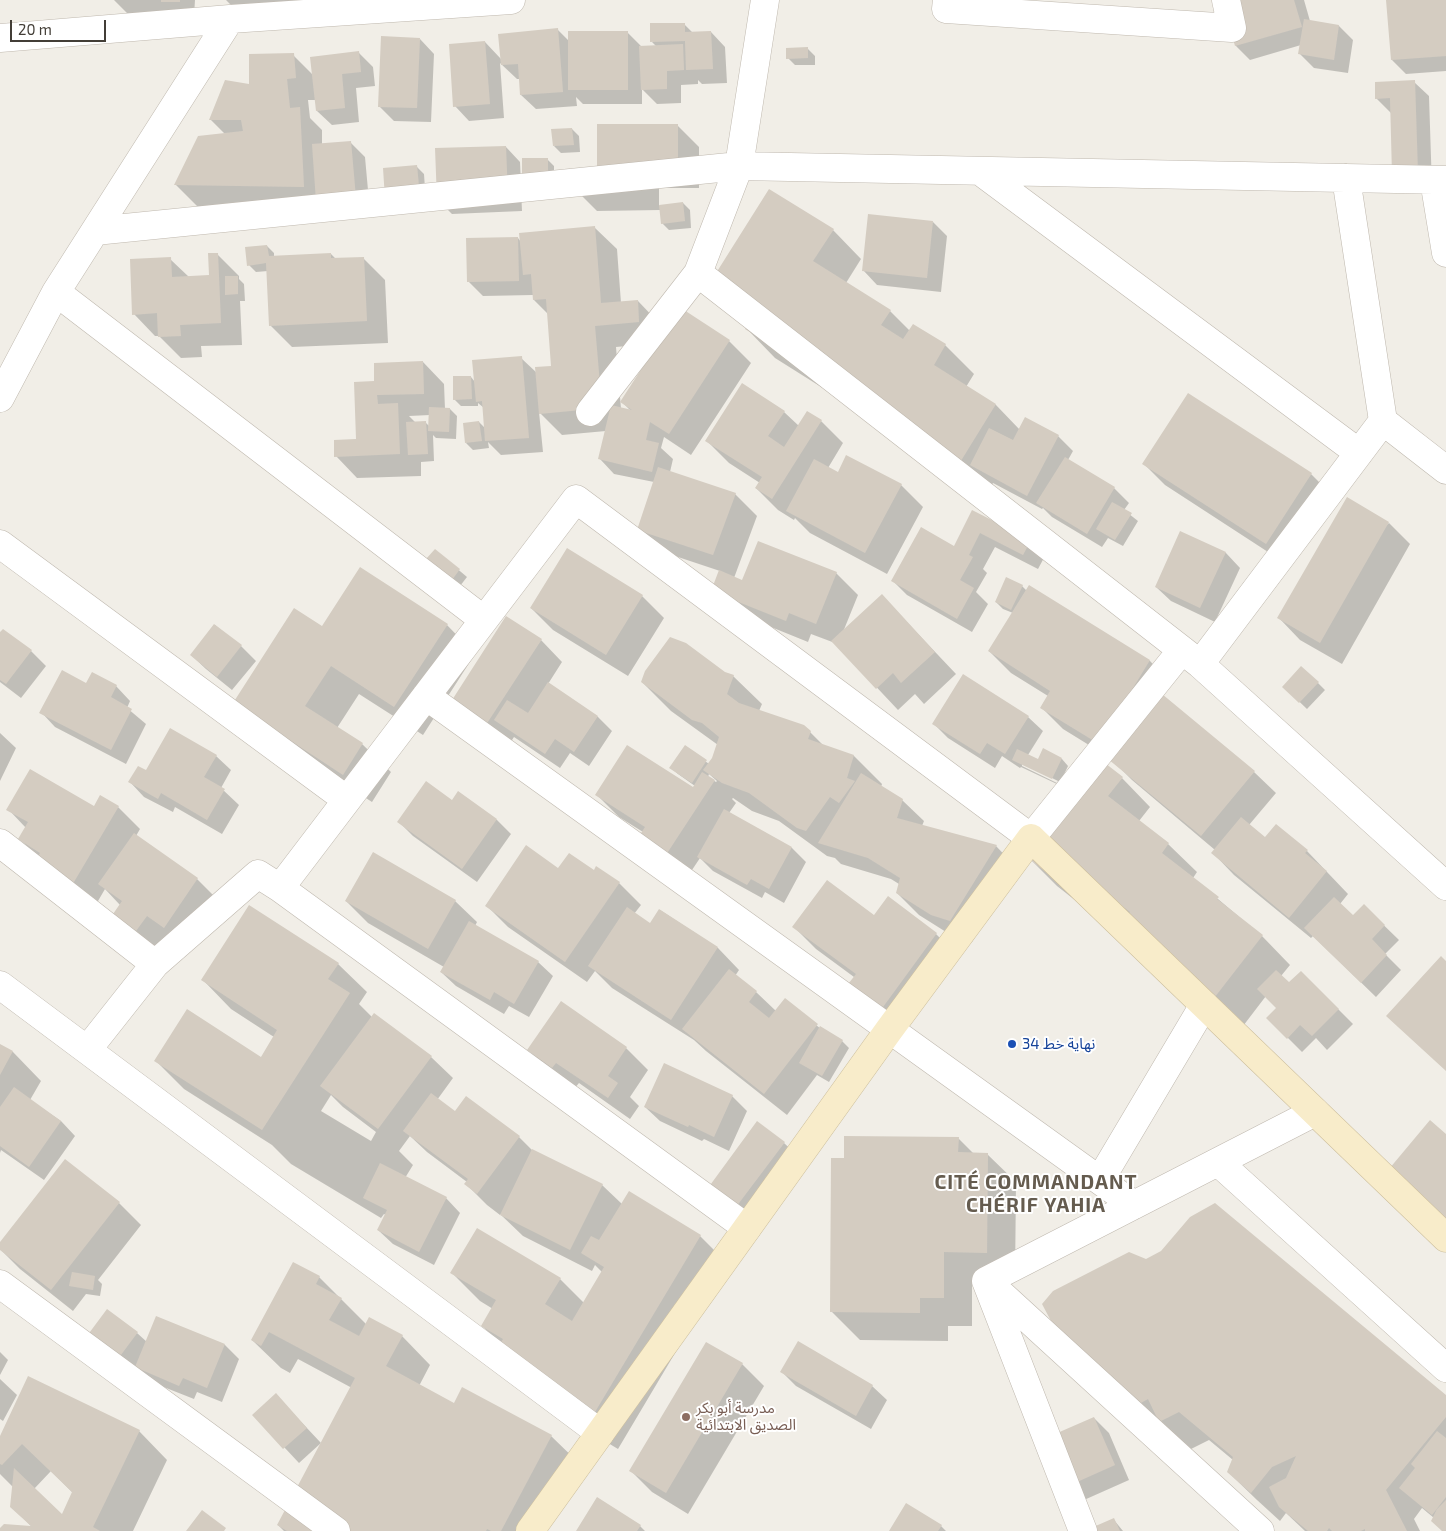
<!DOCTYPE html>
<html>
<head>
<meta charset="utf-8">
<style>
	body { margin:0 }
	#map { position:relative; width:1446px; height:1531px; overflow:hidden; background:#f1eee7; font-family:"Exo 2",sans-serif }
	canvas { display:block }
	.scale { position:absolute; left:10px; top:20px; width:96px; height:22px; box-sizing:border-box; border:2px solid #433e37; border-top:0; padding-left:6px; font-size:15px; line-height:18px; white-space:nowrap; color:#433e37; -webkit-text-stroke:4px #fff; paint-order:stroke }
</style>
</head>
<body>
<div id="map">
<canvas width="1446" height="1531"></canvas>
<div class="scale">20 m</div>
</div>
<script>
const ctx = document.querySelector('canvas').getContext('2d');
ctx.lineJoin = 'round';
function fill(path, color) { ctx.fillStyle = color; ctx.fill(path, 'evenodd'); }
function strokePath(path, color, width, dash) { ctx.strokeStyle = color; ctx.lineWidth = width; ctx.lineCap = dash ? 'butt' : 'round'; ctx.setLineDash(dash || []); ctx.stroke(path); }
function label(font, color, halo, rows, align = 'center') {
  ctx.font = font + ' "Exo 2","Noto Sans Arabic",sans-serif'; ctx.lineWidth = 4; ctx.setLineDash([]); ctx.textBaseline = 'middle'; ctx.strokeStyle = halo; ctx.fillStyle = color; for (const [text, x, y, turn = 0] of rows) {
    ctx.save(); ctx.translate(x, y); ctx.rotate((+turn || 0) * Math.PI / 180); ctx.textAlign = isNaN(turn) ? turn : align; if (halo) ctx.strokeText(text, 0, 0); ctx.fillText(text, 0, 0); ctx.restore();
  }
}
const shadow = new Path2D(`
	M114,0H195L194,16L128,14Z
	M226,0H299V15L238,12Z
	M1223,0H1304L1310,21L1339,26L1353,40L1348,73L1314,68L1300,54L1301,45L1250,60L1236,46Z
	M1388,0H1446V71L1406,74L1392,60Z
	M684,24L693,33L711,32L725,47L727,83L702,84L698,80V84L681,85V103L657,104L642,89V104H583L576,97L577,106L536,109L521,95L520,79H517L500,63L504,118L469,121L455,106L485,42L501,59L557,29L569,41L627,32L642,47H657L652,42Z
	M420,39L434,54L431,122L394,121L379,106Z
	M808,49L815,56V65H795L788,58Z
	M359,53L373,67L375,86L356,88L359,122L332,125L317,111L316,100H308L310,118L322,130V145L351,143L365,157L370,212L325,208L197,206L176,185L225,134L210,119L251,85L293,55L313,75Z
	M1414,82L1429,96L1432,188L1408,189L1391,113L1376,98Z
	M677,125L699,147V188H659V206L683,203L690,210L691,228L669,230L662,223L661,210L597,211L575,189Z
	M572,129L579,136L580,152L561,153L554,146Z
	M506,147L520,162L521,185L547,159L554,166V197L521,188L522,211L452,214L438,200Z
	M417,167L424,174L426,203L394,206Z
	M933,222L947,236L941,292L877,285L863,270Z
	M595,228L617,249L621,303L638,301L659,323L729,341L751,363L691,455L664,437L661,448L673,459L670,472L735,494L757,516L734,578L743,581L836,573L858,595L843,632L903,618L956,674L924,704L915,694L898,710L835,643L811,634L808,642L734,612L720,571L660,551L638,529L654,482L614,474L600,459L606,431L562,435L539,412L543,452L501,455L488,442L489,448L473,450L466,443L479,422L485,428L484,408L478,403V406H461L454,399L471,377L475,382L521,358L537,373L552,367L548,314L534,300L533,295L483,296L468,281L518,238L521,242ZM660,343L622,402L631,411L621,409L616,347Z
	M833,230L861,259L846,283L890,311L910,331L945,345L974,374L966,387L996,405L1020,430L1058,436L1073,451L1068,460L1114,488L1129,503L1124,510L1138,521L1123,546L1108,538L1102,547L1052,517L1043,508L1042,509L993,483L988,492L775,358L747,329Z
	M267,246L274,253V257L331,254L336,259L363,258L385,280L388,343L292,347L271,326L268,271L256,272L249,265Z
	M217,254L239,276V279L244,284L245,301H240L242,345L201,346L202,357L181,358L159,336H155L134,314L170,259L189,277L210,276Z
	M423,362L444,384L445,409H450L457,416L456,439L436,438L433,435L434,461L421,462V476L357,478L336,456L357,440L376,382ZM430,415L429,426L425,422L416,423L409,416Z
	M784,412L799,426L807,413L821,421L843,443L828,468L838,473L901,485L923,507L887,574L810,533L795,518L794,520L778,510L756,488L760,483L729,463L707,441Z
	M1144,464L1311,474L1333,496L1288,565L1165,485Z
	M972,512L1045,556L1038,569L995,547L983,569L987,573L976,592L988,604L972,632L907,595L892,580L954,548Z
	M1389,523L1410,544L1342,664L1300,640L1279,618Z
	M1181,533L1226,553L1240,568L1215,622L1171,601L1156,587Z
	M435,550L467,577L460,586L435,566Z
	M1022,586L1027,591L1029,586L1150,661L1171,683L1163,696L1254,772L1276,793L1249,825L1266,839L1307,851L1348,894L1340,904L1353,917L1364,906L1399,940L1385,954L1401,970L1376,997L1313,936L1311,938L1234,875L1213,853L1215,850L1132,780L1110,758L1063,729L1041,707L1048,696L1011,673L989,651L1013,613L1003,609L996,602Z
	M642,596L664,618L628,676L553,630L531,608Z
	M215,625L241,646L256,661L232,690L206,669L191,655Z
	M447,625L475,654L423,735L359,694L337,728L362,744L391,772L372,802L263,731L323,628Z
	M3,631L31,651L46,666L21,698L0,682V633Z
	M541,640L562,662L548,684L598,717L612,731L589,766L570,753L560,768L514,737L502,755L468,733Z
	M725,673L733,676L762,704L759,711L810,732L824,746L854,756L882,784L881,787L902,800L924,821L922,826L996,846L1017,868L972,942L954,937L919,915L897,893L899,884L891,879L841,864L835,858L827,856L779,821L752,811L733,798L732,799L736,803L729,813L792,848L806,862L784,903L765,892L762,898L713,871L700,858L682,885L643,832L619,817L597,795L693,789L695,786L678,774L671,768L685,746L709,764L713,759L718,745L671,711L642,682ZM709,774L717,781L716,782L708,777Z
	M1318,683L1325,690L1307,709L1284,687Z
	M87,685L116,686L130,701L127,708L146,724L126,764L55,727L41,712Z
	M1028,717L1043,731L1028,755L1039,761L1062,759L1068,766L1059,785L1021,767L1020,768L1002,756L995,768L948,738L934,724ZM1022,763L1058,781L1057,783L1022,766Z
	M0,733L16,748L0,781Z
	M216,756L231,770L221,788L239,805L222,834L175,807L173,812L144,797L130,782L146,772Z
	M1122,778L1150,807L1139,821L1168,844L1197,872L1193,878L1262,936L1290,965L1281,976L1289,984L1301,972L1353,1024L1327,1050L1316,1038L1302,1052L1268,1018L1277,1008L1266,996L1240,1030L1057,886L1028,857Z
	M458,793L497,820L511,834L477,882L413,836L399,822L452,802Z
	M118,807L140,829L136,836L197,879L219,901L158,951L136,935L114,914L120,905L105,889L91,913L20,839L26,828L8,809Z
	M559,869L594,872L619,883L641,905L634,914L651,925L660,910L718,948L739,970L735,976L756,992L776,1011L785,1000L821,1029L842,1041L849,1048L829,1082L817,1075L787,1115L706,1051L694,1040L612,988L595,971L587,982L508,927L486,905Z
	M888,898L936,934L958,956L897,1039L854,977L816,949L794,927L874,917Z
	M346,901H455L477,922L475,926L538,962L553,976L529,1017L509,1006L504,1014L456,986L441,972L444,967L368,923Z
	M338,964L367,992L359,1004L372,1017L431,1057L453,1078L437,1100L455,1113L519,1137L532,1150L602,1185L622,1204L700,1236L728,1264L618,1449L520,1390L501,1344L482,1326L493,1309L480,1301L452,1273L560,1279L584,1303L602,1272L595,1265L592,1271L523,1236L500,1214V1215L487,1205L466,1184L467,1182L427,1152L410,1136L399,1151L413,1165L405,1178L446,1198L460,1213L434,1265L393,1244L378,1230L386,1215L384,1214L381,1218L291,1164L272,1145L184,1089L156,1061L261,1058L274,1037L231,1009L203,980ZM331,1095L343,1107L376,1132L371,1141L321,1111Z
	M562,1003L626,1048L648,1070L630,1097L639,1106L630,1119L579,1083L574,1089L550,1072L529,1050Z
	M0,1045L13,1052L41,1081L30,1100L61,1121L75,1136L44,1180L1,1150L0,1153Z
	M665,1065L732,1096L747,1111L729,1151L704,1139L702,1141L660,1121L645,1107Z
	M757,1122L784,1143L799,1157L739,1236L713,1217Z
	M958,1138L974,1154H987L1016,1182L1015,1281L972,1280V1326H948V1341L860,1340L831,1311L845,1160Z
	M66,1161L119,1203L141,1225L98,1280L102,1284L100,1296L86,1294L73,1311L20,1269L0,1249V1244Z
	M319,1277L367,1325L402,1336L430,1365L419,1386L454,1405L551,1436L580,1464L544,1531H284L278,1525L352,1388L298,1359L290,1373L281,1368L252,1340Z
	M137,1333L147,1342L225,1345L239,1359L222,1402L197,1392L194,1399L151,1382L94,1362Z
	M0,1352L8,1360L0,1375Z
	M742,1364L764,1386L688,1514L652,1492L631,1471Z
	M1090,1367L1446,1396V1531H1443L1434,1518L1422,1508L1414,1519L1420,1531H1305L1286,1513L1280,1521L1257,1500L1228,1472L1233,1460L1209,1440L1189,1450Z
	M782,1372L872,1386L887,1400L871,1429L796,1386Z
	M0,1379L17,1395L3,1421L0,1419Z
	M290,1410L321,1443L299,1463L254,1415Z
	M1094,1418L1109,1433L1129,1480L1084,1500L1069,1485Z
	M139,1431L167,1460L133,1531H0V1530L33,1528L11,1506L13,1487L0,1474V1439ZM51,1471L73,1493L62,1516L34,1489Z
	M1114,1520L1123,1531H1093Z
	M640,1526L645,1531H578Z
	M941,1526L946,1531H891Z`);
const building = new Path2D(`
	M161,0H180V2H161Z
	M1222,0H1294L1302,27L1235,46Z
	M1386,0H1446V56L1391,60Z
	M1304,19L1339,25L1334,60L1298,54Z
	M650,23H685V32L711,31L713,69L686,70L685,41L650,42Z
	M558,28L563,92L520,95L518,64L501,65L498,34Z
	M568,31H628V90H568Z
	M381,36L420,38L417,108L378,107Z
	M485,41L490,104L453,107L449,44Z
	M683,44L684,70L667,71V89L641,90L639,46Z
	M808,47V58L786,59V48Z
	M359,51L361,72L342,74L345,108L316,111L310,57Z
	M294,53L296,78L287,79L290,108L300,107L304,187L174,185L198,136L243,131L241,120H209L225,80L249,84V54Z
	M1415,80L1418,174L1392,175L1390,98L1375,99V82Z
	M597,124H678V166L597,176Z
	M572,128L574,145L553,146L551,129Z
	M351,141L356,198L316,201L312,144Z
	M506,146L508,197L437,200L435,148Z
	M522,158H548V190L522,191Z
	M417,165L420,197L385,199L383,168Z
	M769,189L834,229L813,261L891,310L881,325L903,339L913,324L946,344L934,365L996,404L959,464L745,329L752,318L706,289Z
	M683,202L685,221L661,224L659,205Z
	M868,214L933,221L927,278L862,271Z
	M595,226L601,303L638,300L639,322L595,326L602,408L539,414L535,367L551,366L546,299L533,300L531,274L523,275L519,233Z
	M518,237L519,281L467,282L466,238Z
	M267,245L269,256L331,253V258L364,257L367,321L269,326L266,263L247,266L245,247Z
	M208,253H218L221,323L180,325L181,336L158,337L157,313L132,315L130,259L171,257L172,277L209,275Z
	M225,276H238V294L225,295Z
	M681,308L730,340L669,434L650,422L646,440L659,443L652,472L598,459L611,405L632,410L620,402Z
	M522,356L529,438L485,441L482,401L476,402L472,360Z
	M423,361L424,394L377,395L378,404L398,403L400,454L334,457V440L356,439L354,382L374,381V363Z
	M453,376H471L472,399L453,400Z
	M742,383L785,411L768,436L784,447L807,411L822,420L772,499L755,488L762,477L705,441Z
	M1188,393L1312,473L1266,544L1142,464Z
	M429,407L450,408L449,432L428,431Z
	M1025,417L1059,435L1027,496L970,465L989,428L1013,440Z
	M426,421L428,454L408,455L406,422Z
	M479,421L482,441L465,443L463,423Z
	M846,455L902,484L865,553L786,511L814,459L838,472Z
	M1065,457L1115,487L1087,534L1036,503Z
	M658,467L736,493L713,555L637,530Z
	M1347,497L1389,522L1320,643L1277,618Z
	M1112,502L1132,513L1115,540L1096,529Z
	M972,510L1031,540L1023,555L980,533L969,555L973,557L960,580L974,588L957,619L891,581L921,527L954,546Z
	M1180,531L1226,552L1200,608L1155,587Z
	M758,541L837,572L816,624L789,613L786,621L711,591L719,570L742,580Z
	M567,548L643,595L606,655L530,608Z
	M435,549L460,569L452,580L426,559Z
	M360,567L448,624L394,707L331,666L305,706L363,743L343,775L233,703L294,608L322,626Z
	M1006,577L1023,585L1011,610L995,602Z
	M1029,585L1150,660L1099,744L1040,708L1050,691L988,651Z
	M882,594L935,652L901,683L893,673L876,689L831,641Z
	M506,616L542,639L480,734L445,711Z
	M214,624L242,645L217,677L190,655Z
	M3,629L32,650L6,684L0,680V632Z
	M670,637L686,643L725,672L734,675L727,694L739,703L804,725L811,731L808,739L854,755L847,778L855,781L839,803L830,797L806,831L797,828L749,793L722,783L703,770L712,758L719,737L702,723L692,720L641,682L645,671Z
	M1301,666L1319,682L1299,703L1282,687Z
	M62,670L86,683L92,672L117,685L111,697L132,709L111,750L39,713Z
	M963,674L1029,716L1005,754L987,743L980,754L932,724Z
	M548,682L598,716L574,752L555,739L545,754L494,720L507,700L528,713Z
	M1162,694L1255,771L1201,836L1108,759Z
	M170,728L217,755L204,777L225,789L207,820L161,793L158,799L128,782L138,766L146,770Z
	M627,745L693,787L702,772L715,780L660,864L632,847L645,827L595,795Z
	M685,745L707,760L692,783L669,768Z
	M1043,748L1062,758L1052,779L1012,760L1017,749L1038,759Z
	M1101,760L1123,777L1108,796L1169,843L1162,853L1219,897L1217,899L1263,935L1211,1002L1116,929L1130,912L1070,866L1058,882L1027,857Z
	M30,769L94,806L100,795L119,806L68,892L30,870L40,853L18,839L28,822L6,810Z
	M861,773L903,799L897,818L997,845L950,921L931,915L896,893L900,878L868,858L818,843Z
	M426,781L452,800L458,791L497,819L462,869L397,822Z
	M724,809L792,847L769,889L751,879L747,885L697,857Z
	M1241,817L1265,837L1276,824L1308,850L1305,853L1327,871L1289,918L1211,853Z
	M134,833L198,878L164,928L147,916L136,931L113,914L122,901L98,884Z
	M526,845L558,868L569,853L594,870L596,866L620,882L565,962L485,906Z
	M373,852L456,900L428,949L345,901Z
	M827,880L874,915L888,896L937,933L875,1018L841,993L856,974L792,927Z
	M1334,897L1353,915L1364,904L1385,925L1372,939L1387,955L1361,983L1304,928Z
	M249,905L339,963L328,979L350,993L262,1130L154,1061L187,1009L261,1057L277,1030L201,980Z
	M627,907L650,923L659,909L718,947L671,1020L588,966Z
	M469,921L539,961L514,1004L494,992L490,1000L440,972Z
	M1441,956L1446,961V1071L1386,1016Z
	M729,969L757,991L749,1002L769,1018L785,998L818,1024L764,1094L682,1029Z
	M1276,970L1289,982L1301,971L1339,1009L1312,1036L1300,1025L1287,1039L1266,1018L1276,1008L1257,989Z
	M561,1001L627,1047L608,1076L618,1083L608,1098L556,1063L552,1068L527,1050Z
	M374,1013L432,1056L378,1129L320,1086Z
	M820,1026L843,1040L822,1076L799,1063Z
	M0,1044L13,1051L0,1075Z
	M664,1063L733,1095L714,1137L689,1125L688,1127L644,1107Z
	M14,1087L61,1121L29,1167L0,1146V1107Z
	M431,1093L455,1111L466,1096L520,1136L477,1194L464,1184L468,1179L403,1131Z
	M1430,1120L1446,1134V1227L1384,1175Z
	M757,1121L785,1142L724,1223L697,1203Z
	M844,1136L959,1137L958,1152L988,1153L987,1253L944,1252V1298H920V1313L830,1312L831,1158H844Z
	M532,1149L603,1184L570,1250L500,1215Z
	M65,1159L120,1202L51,1290L0,1250V1242Z
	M380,1163L447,1197L419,1252L377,1230L387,1210L363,1198Z
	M629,1191L701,1235L589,1422L490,1361L503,1339L481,1326L496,1300L450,1273L477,1228L561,1278L545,1304L572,1321L604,1267L581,1253L591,1236L599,1240Z
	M1215,1203L1446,1395V1417L1386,1490L1407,1531H1365V1529L1361,1531H1332L1329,1528L1327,1531H1308L1279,1507L1269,1487L1286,1478L1296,1456L1272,1467L1251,1493L1227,1472L1233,1457L1179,1412L1159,1422L1148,1399L1139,1404L1060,1338L1042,1304L1053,1291L1129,1252L1146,1259L1161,1251L1190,1217Z
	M293,1262L320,1276L316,1284L342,1298L329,1320L359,1336L369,1317L403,1335L386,1366L454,1403L462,1387L552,1435L501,1531H491L487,1529L486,1531H287L277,1525L355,1378L269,1332L261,1346L251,1340Z
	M72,1272L95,1276L93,1290L69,1286Z
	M107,1309L138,1332L109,1371L78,1348Z
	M156,1316L225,1344L207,1388L183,1378L179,1386L135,1367Z
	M798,1341L873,1385L856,1416L780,1372Z
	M706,1342L743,1363L666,1493L629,1471Z
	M28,1376L140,1430L93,1527L100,1531H0V1528L4,1524L31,1526L10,1507L14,1468L62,1514L72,1492L22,1444L2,1465L0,1464V1436Z
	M276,1393L307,1428L283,1449L252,1415Z
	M1094,1417L1115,1465L1068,1486L1048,1437Z
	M1437,1431L1446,1438V1497L1432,1515L1399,1488L1415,1468L1411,1464Z
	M597,1497L641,1525L637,1531H576Z
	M1446,1500V1531H1442L1431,1521L1437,1509Z
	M906,1503L942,1525L938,1531H889Z
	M202,1510L226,1528L224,1531H186Z
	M1114,1518L1120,1531H1092L1091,1528Z`);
const street = new Path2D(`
	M947,0L946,9L1232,28L1226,0
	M230,19L56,292L484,620
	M0,38L230,19L511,0
	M980,171L1359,453
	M1346,178L1383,421L1446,470
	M1434,180L1446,253
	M95,231L739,166L1446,180
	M698,273L1200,664L1446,886
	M0,398L56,292
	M590,412L698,273L739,166L765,0
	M0,544L347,800
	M1200,664L1383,421
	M426,696L1134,1205
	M0,843L155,964
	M0,985L600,1433
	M87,1050L155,964L258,874L280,888
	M1218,1162L1446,1368
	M1100,1180L1204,1005
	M747,1228L280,888L576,499L1031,838L1182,650
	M0,1284L336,1531
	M991,1285L1260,1531
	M1083,1531L986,1281L1315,1112`);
const secondary = new Path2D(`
	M530,1531L889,1030L1031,838L1446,1238`);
const markers = [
	[1012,1044,5,"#1a4fb4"],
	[686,1417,5,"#8d6e63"]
];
const transitNames = [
	["نهاية خط 34",1022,1044]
];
const educationNames = [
	["مدرسة أبو بكر",696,1408],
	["الصديق الابتدائية",696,1425]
];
const districtNames = [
	["CITÉ COMMANDANT",1036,1182],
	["CHÉRIF YAHIA",1036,1205]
];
fill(shadow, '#0003');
fill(building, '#d4ccc1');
strokePath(street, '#bfb8ae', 29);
strokePath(secondary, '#ccbe9c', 29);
strokePath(street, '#fff', 28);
strokePath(secondary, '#f8ecca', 28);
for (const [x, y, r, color] of markers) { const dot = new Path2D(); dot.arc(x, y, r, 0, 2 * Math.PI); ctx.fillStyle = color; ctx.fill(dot); strokePath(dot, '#fff', 2); }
label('15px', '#164399', '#fff', transitNames, 'left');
label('15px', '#785e54', '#fff', educationNames, 'left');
ctx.letterSpacing = '1px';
label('bold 20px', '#655c4f', '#fff', districtNames);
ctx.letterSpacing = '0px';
</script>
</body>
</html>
